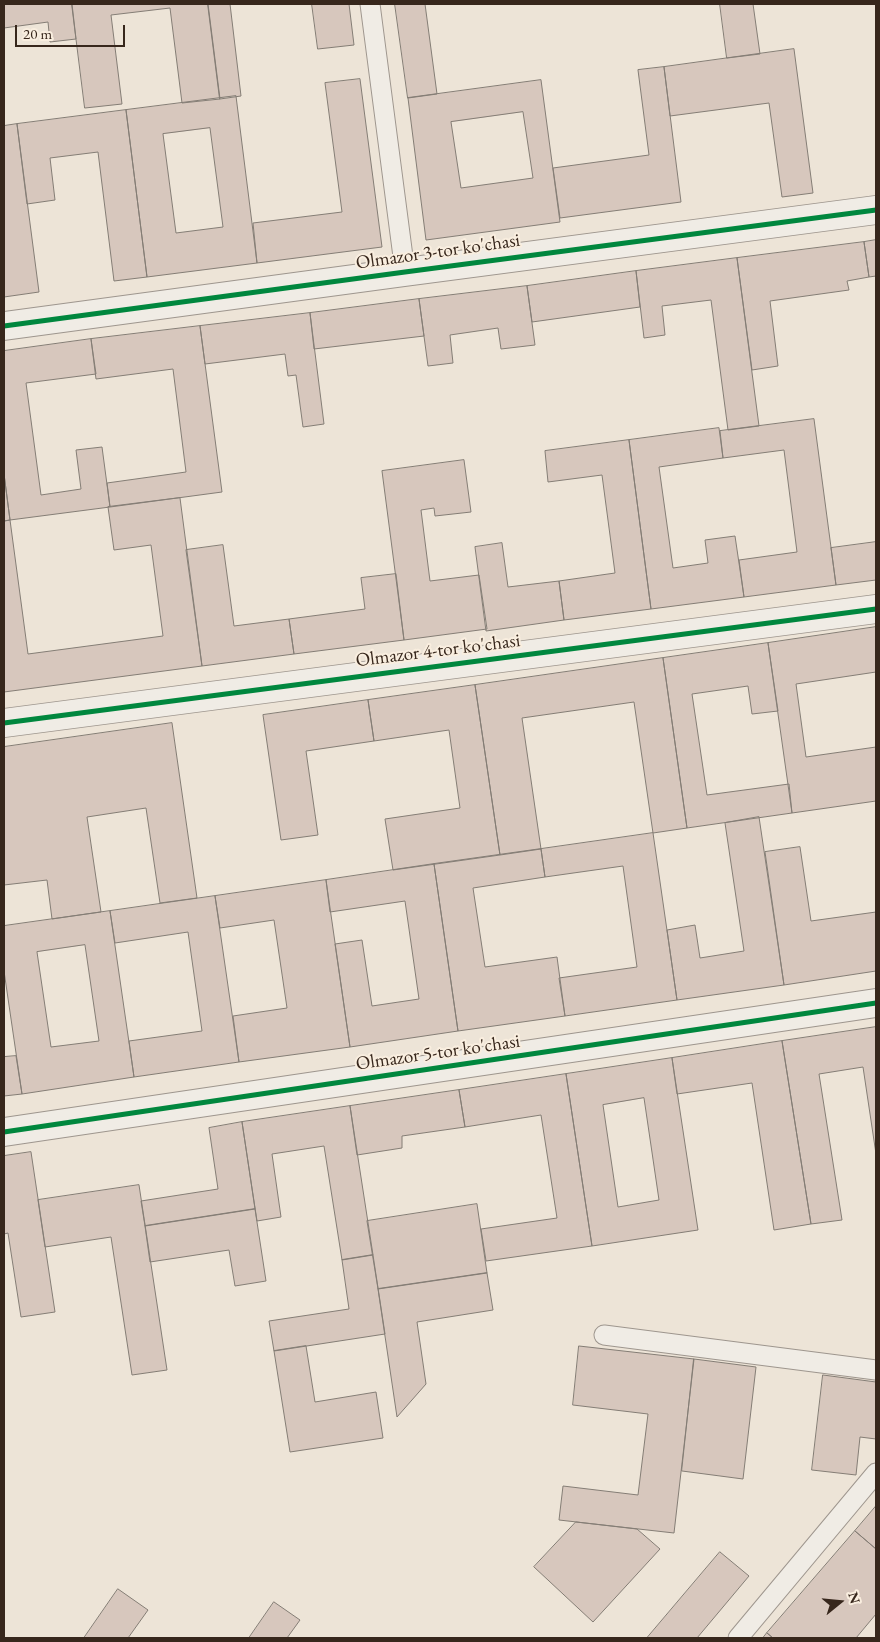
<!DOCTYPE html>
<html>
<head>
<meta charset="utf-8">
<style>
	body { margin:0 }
	#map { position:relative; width:880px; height:1642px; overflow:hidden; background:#ede4d7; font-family:"EB Garamond",serif }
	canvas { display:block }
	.frame { position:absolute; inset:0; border:5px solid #37271c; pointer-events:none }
	.north { position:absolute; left:815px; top:1577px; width:50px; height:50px; -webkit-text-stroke:4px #f9eedf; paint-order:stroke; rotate:73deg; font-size:14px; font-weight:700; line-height:20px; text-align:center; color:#37271c }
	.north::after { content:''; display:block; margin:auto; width:18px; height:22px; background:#37271c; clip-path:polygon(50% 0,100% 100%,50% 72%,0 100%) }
	.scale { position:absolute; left:15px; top:25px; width:110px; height:22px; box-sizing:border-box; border:2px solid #37271c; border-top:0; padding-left:6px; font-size:15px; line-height:18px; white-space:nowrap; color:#37271c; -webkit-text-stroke:4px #f9eedf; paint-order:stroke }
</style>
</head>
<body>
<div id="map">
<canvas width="880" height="1642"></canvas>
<div class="frame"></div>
<div class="north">N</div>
<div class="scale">20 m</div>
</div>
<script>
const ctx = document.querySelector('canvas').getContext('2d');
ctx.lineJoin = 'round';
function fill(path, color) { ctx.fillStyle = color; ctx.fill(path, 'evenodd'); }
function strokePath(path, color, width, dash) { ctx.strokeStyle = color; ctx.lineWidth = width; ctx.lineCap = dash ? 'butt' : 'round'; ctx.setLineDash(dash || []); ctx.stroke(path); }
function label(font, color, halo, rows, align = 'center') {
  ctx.font = font + ' "EB Garamond",serif'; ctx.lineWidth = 4; ctx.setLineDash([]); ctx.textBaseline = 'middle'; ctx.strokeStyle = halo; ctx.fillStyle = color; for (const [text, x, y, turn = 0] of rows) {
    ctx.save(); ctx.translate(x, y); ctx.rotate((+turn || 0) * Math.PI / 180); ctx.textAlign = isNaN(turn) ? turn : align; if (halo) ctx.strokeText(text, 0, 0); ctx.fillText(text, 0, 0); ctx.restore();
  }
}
const building = new Path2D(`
	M4,4H72L76,39L50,42L48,22L4,28Z
	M72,4H208L220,99L182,103L170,8L111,15L122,104L85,108Z
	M208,4H230L241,96L220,99Z
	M312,4H349L354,45L318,49Z
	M395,4H425L437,94L408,98Z
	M720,4H753L760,54L727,58Z
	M794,49L813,193L782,197L769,103L670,116L664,67Z
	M664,67L681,202L560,218L553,168L649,155L638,70Z
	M360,79L382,247L257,263L253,223L342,212L325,83Z
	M541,80L560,222L426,240L408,98ZM523,112L533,178L461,188L451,122Z
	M236,96L257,263L147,277L126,110ZM210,128L223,227L176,233L163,134Z
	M126,110L147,277L114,281L98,152L50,158L55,200L27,204L17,124Z
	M17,124L39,292L4,297V126Z
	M876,240V276L869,277L864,242Z
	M864,242L869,277L847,281L849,290L770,301L778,366L752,370L737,258Z
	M737,258L759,426L728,430L711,300L662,306L665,335L644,338L636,271Z
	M636,271L640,307L532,322L527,286Z
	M527,286L535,345L501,349L498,328L450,335L453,363L428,366L419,299Z
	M419,299L424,336L314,349L310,313Z
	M310,313L324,424L303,427L296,375L288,376L285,354L205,364L200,326Z
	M200,326L222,492L110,507L107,483L186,472L173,369L96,379L91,339Z
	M91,339L96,374L26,383L41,495L81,489L76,450L102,447L110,507L10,520L4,474V351Z
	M814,419L836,585L744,597L739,560L797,552L784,450L723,458L720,431Z
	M719,428L723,458L659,467L673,568L708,563L705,540L735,536L744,597L651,609L629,440Z
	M629,440L651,609L564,620L559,581L615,573L602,475L548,482L545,451Z
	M464,460L471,512L435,516L434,508L421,510L430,581L479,575L487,629L404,640L382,471Z
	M4,474L10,520L4,521Z
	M180,498L202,666L4,692V521L10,520L28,654L163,636L151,545L114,550L108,507Z
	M876,542V580L836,585L831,548Z
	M502,543L508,587L559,581L564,620L486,631L475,547Z
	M223,545L234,626L289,619L294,654L202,666L186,550Z
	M396,574L404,640L294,654L289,619L365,609L361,578Z
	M876,627V672L796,684L806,757L876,747V801L792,813L768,643Z
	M768,643L778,711L752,714L748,686L692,694L707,795L789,784L792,813L687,828L663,658Z
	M663,658L687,828L653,833L634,702L522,718L541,849L500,855L475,685Z
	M475,685L500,855L393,870L385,819L460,808L449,730L374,741L368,700Z
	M368,700L374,741L306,751L318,835L281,840L263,715Z
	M172,723L197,898L160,903L146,808L87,817L101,912L52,919L47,880L4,885V747Z
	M759,817L784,985L677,1000L667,930L695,925L700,958L744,951L725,823Z
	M653,833L677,1000L565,1016L559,978L637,967L623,866L545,877L541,849Z
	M800,847L811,921L876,912V971L784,985L765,852Z
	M541,849L545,877L473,888L485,967L557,957L565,1016L458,1031L434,864Z
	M434,864L458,1031L350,1047L335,944L362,940L372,1006L419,999L405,901L330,912L326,880Z
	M326,880L350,1047L239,1062L233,1016L287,1008L274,920L220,928L215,896Z
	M215,896L239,1062L134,1077L129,1041L202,1031L188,932L115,943L110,911Z
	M110,911L134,1077L22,1094L4,971V926ZM85,945L99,1041L51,1047L37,952Z
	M876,1027V1154L863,1067L819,1074L842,1220L811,1224L782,1041Z
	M782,1041L811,1224L774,1230L752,1083L677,1094L672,1058Z
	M16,1056L22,1094L4,1096V1057Z
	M672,1058L698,1230L592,1246L566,1074ZM644,1098L659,1200L618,1207L603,1105Z
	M566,1074L592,1246L486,1261L481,1229L557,1218L541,1115L465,1127L459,1090Z
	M459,1090L465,1127L402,1136V1148L357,1155L350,1106Z
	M350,1106L373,1255L342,1260L324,1146L272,1154L281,1217L257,1221L242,1122Z
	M242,1122L255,1209L145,1226L141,1201L218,1189L209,1128Z
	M31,1152L55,1312L21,1317L8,1233L4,1234V1156Z
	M139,1185L167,1370L132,1375L111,1237L45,1247L38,1200Z
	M477,1204L487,1273L378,1289L367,1221Z
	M255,1209L266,1281L235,1286L229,1250L150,1262L145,1226Z
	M373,1255L385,1334L274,1351L269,1321L349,1309L342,1260Z
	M487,1273L493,1310L417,1322L426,1384L397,1417L378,1289Z
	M306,1346L315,1402L376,1392L383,1438L290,1452L274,1351Z
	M579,1346L694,1359L674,1533L559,1520L563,1486L638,1495L648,1414L573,1405Z
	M694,1359L756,1367L743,1479L682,1471Z
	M823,1375L876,1382V1439L860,1437L856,1475L812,1470Z
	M876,1506V1549L855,1531Z
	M576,1522L637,1529L660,1549L593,1622L534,1567Z
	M855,1531L876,1549V1614L856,1638H773L767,1633Z
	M720,1552L749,1576L697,1638H647Z
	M118,1589L148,1610L128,1638H84Z
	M274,1602L300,1620L287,1638H249Z
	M767,1633L773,1638H763Z`);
const service = new Path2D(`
	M370,4L405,272
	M604,1335L876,1370
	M738,1638L876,1473`);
const minor = new Path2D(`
	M4,326L405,272L876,210
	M4,723L876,609
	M4,1132L876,1003`);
const cycleway = new Path2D(`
	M4,326L405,272L876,210
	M4,723L876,609
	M4,1132L876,1003`);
const streetNames = [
	["Olmazor 3-tor ko'chasi",438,252,-8],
	["Olmazor 4-tor ko'chasi",438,651,-7],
	["Olmazor 5-tor ko'chasi",438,1053,-8]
];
fill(building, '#d7c7bd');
strokePath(building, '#847d75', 1);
strokePath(service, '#9e968e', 21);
strokePath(minor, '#9e968e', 30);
strokePath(service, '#f0ece5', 19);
strokePath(minor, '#f0ece5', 28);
strokePath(cycleway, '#00873e', 5);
label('19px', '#37271c', '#f9eedf', streetNames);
</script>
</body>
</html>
